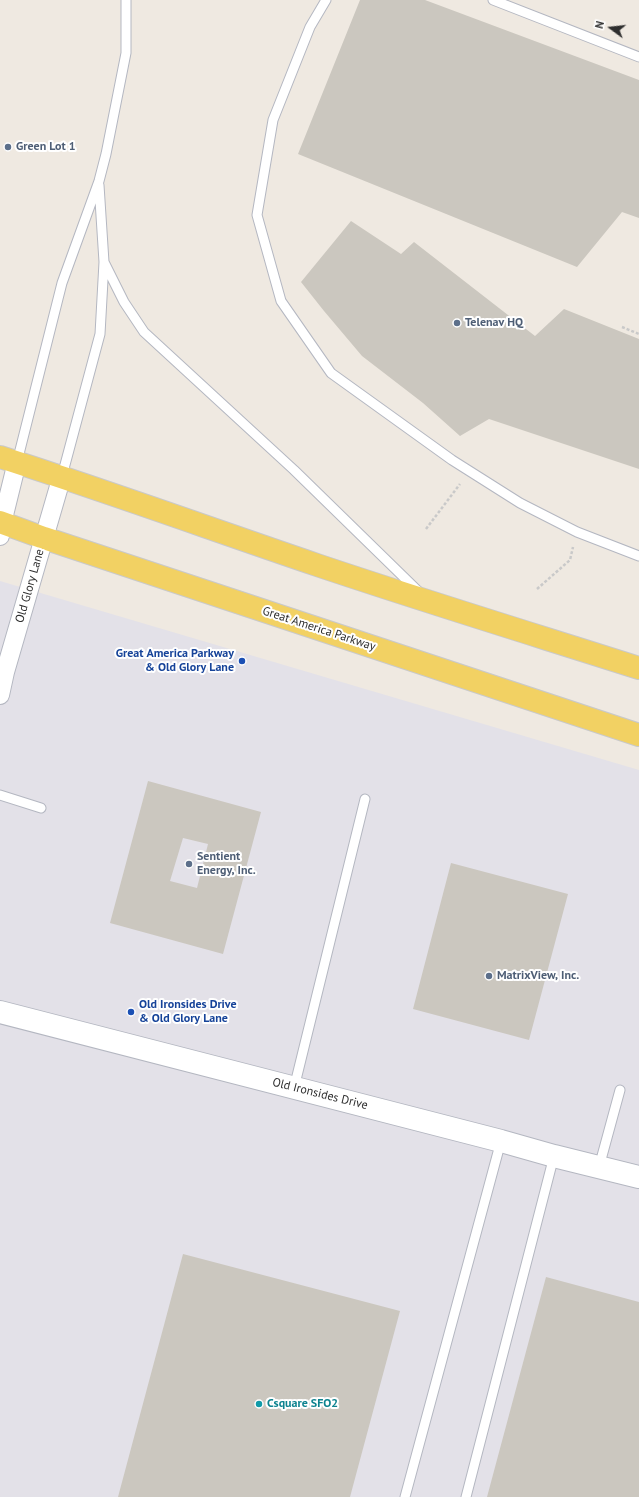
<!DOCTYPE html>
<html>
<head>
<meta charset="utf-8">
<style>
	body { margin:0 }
	#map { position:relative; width:639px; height:1497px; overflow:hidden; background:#efe9e1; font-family:"PT Sans",sans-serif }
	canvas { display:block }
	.north { position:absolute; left:591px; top:8px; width:40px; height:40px; -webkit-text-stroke:3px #fff; paint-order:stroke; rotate:285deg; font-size:11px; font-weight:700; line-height:16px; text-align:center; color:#2e2e2e }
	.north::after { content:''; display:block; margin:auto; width:14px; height:18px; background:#2e2e2e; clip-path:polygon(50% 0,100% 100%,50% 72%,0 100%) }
</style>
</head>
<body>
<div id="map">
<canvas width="639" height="1497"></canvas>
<div class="north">N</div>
</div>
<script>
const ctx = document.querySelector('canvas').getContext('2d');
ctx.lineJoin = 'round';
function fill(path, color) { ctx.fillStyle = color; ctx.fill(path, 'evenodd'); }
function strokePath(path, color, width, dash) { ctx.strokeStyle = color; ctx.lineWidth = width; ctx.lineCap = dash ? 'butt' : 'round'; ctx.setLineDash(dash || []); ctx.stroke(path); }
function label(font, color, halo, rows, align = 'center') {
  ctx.font = font + ' "PT Sans",sans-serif'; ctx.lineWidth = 4; ctx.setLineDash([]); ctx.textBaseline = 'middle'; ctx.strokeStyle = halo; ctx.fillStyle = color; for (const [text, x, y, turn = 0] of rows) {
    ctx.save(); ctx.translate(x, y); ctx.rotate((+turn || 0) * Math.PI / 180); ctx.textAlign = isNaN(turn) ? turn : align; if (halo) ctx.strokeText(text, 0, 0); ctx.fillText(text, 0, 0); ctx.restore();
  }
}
const industrial = new Path2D(`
	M0,581L639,770V1497H0Z`);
const building = new Path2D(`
	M360,0H425L639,80V218L622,212L577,267L298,154Z
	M351,221L401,254L414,242L535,336L564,309L639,339V469L489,419L460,436L423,403L362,356L324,311L301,282Z
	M148,781L261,812L223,954L110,923ZM183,838L208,844L197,888L170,881Z
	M451,863L568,894L529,1040L413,1009Z
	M183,1254L400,1311L350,1497H118Z
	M546,1277L639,1302V1497H487Z`);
const path = new Path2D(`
	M622,327L639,334
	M426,529L460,484
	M537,589L570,560L573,547`);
const service = new Path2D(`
	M326,0L310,27L273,120L257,215L281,301L331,373L452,460L520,503L577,532L639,556
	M493,0L639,57
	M104,262L124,302L144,332L294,470L420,593
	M17,462L62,283L99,181L106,154L126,53V0
	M62,476L100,334L104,262L99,185
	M0,795L41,808
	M294,1088L365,799
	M599,1167L620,1090
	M405,1497L501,1141
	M466,1497L554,1156`);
const minor = new Path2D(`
	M0,536L2,523L17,462
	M0,695L5,672L62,476`);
const tertiary = new Path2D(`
	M0,1012L501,1141L554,1156L639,1177`);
const primary = new Path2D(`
	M0,457C106,491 211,529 317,565C424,601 532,634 639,668
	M0,522L44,538L639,735`);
const markers = [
	[8,147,4,"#5c6f8a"],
	[457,323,4,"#5c6f8a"],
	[242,661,4,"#1a4fb4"],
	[189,864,4,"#5c6f8a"],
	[489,976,4,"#5c6f8a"],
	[131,1012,4,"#1a4fb4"],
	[259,1404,4,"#0f9aa8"]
];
const serviceNames = [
	["Green Lot 1",16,147],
	["Telenav HQ",465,323],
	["Sentient",197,857],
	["Energy, Inc.",197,871],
	["MatrixView, Inc.",497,976]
];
const streetNames = [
	["Old Glory Lane",30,586,-74],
	["Great America Parkway",319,629,18],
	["Old Ironsides Drive",320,1094,14]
];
const transitNames = [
	["Great America Parkway",234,654],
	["& Old Glory Lane",234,668],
	["Old Ironsides Drive",139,1005,"left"],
	["& Old Glory Lane",139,1019,"left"]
];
const cultureNames = [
	["Csquare SFO2",267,1404]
];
fill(industrial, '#e3e1e8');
fill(building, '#cbc7bf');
strokePath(service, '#b4b7c1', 11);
strokePath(minor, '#b4b7c1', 20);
strokePath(tertiary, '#b4b7c1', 24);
strokePath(primary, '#c9c9c9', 24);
strokePath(path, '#c9c9c9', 2.5, [3, 2]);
strokePath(service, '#fff', 9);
strokePath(minor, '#fff', 18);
strokePath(tertiary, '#fff', 22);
strokePath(primary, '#f2d163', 22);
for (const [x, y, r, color] of markers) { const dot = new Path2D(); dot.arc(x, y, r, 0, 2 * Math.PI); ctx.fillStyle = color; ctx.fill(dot); strokePath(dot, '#fff', 1.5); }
label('bold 12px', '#4e5e75', '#fff', serviceNames, 'left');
label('12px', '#2e2e2e', '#fff', streetNames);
label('bold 12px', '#164399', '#fff', transitNames, 'right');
label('bold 12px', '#0d838f', '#fff', cultureNames, 'left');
</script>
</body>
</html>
